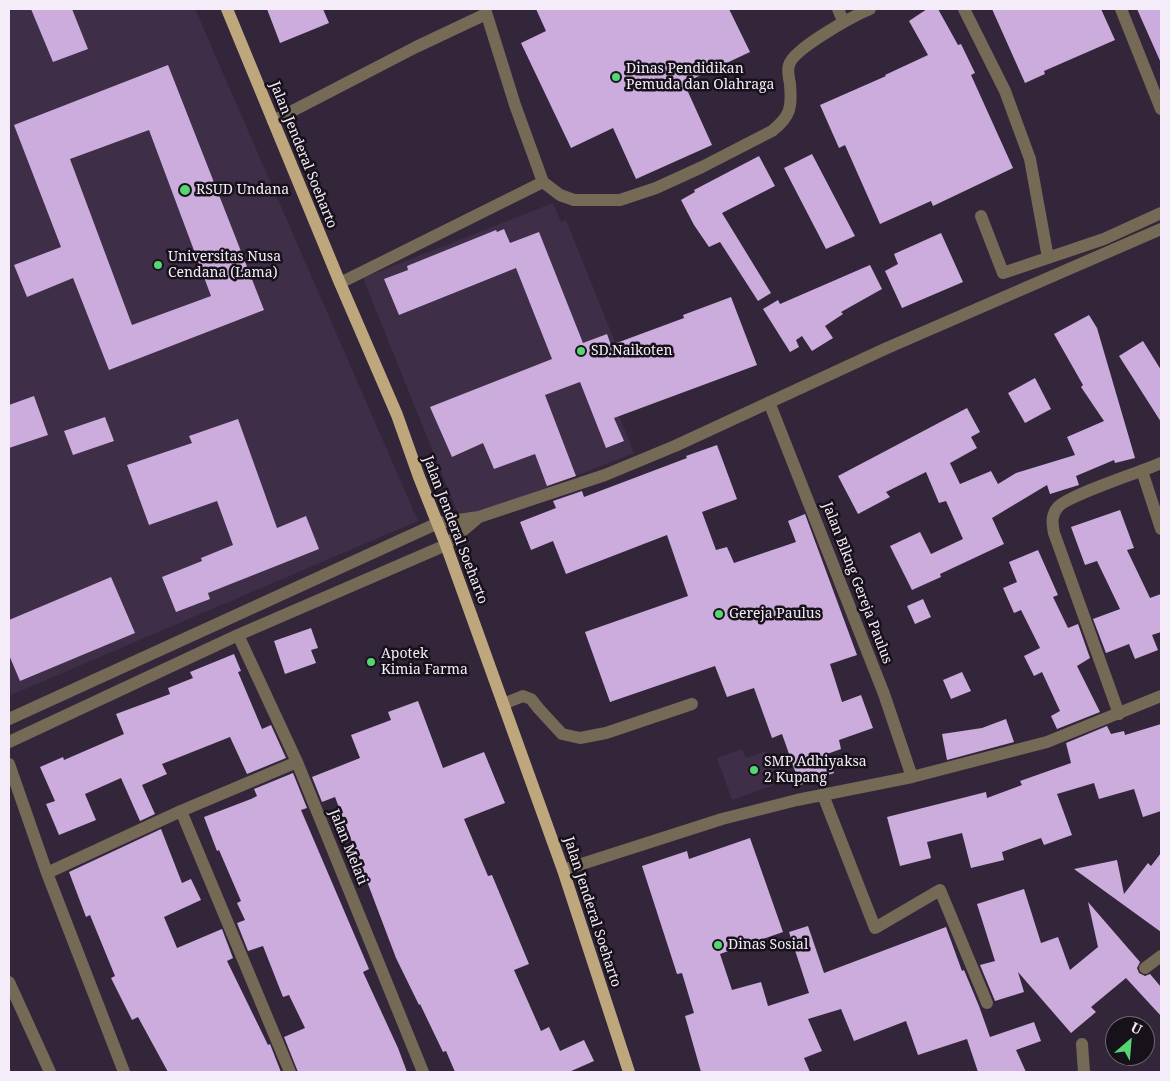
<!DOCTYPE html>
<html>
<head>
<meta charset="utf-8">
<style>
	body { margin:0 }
	#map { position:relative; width:1170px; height:1081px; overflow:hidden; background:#33263a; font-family:"Noto Serif",serif }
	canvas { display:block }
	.frame { position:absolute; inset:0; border:10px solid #f4ecf9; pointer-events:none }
	.north { position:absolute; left:1105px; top:1016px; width:50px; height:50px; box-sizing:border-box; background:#17111a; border:1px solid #6f6973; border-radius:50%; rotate:27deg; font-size:14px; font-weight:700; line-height:20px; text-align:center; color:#f4ecf9 }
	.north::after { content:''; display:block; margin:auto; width:18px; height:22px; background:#54d672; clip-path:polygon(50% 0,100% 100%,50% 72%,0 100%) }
</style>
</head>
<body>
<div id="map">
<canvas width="1170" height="1081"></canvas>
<div class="frame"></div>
<div class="north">U</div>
</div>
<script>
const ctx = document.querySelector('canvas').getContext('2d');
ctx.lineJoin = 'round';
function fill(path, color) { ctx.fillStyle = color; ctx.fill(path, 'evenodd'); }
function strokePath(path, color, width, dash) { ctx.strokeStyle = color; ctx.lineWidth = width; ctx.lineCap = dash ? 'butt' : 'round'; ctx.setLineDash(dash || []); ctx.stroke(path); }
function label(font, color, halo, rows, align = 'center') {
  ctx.font = font + ' "Noto Serif",serif'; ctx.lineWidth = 5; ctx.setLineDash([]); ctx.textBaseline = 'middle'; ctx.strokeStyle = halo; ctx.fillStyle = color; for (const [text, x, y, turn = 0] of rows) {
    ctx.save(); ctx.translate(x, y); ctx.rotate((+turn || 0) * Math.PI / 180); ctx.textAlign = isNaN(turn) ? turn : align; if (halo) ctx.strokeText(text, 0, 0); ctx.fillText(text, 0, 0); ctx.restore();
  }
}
const built = new Path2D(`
	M9,9H195L418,521L11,695L9,691Z
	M553,203L561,222L566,220L625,367L603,376L634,453L461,521L363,278Z
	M742,749L746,758L766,751L770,761L782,757L790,779L732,800L717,758Z`);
const building = new Path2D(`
	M31,9H72L88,49L53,62Z
	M267,9H323L329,23L280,43Z
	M536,9H729L750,52L684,83L712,145L636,179L613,128L571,148L521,43L546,31Z
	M927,9H938L958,45L961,44L975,73L971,75L1013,168L933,206L931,201L880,224L845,145L839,148L820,105L886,76L885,75L928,55L909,21Z
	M992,9H1101L1115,40L1044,71L1045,74L1025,83Z
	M1137,9H1161V63Z
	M168,65L264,310L109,370L73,278L27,297L14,265L61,247L14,125ZM149,130L211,296L132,325L70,159Z
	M812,154L855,236L826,249L784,168Z
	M759,156L775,186L722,213L771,293L758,301L720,242L709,247L694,225L681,200L695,192L694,190Z
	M504,229L510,243L539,232L583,343L607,334L611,345L684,318L683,315L731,297L757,365L614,418L624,441L606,448L580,382L545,395L576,476L547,486L535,454L494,469L483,443L452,457L430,407L552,359L516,268L399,315L384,279L408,270L407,266L496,230L497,232Z
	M941,233L963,282L902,308L885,271L898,264L894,254Z
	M870,265L882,289L841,312L843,314L825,326L833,338L812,351L802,336L796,340L799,347L790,352L763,309L778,300L780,304Z
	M1089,315L1097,328L1135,458L1115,463L1114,460L1076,476L1079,485L1050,494L1047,485L992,518L1004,544L940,574L941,577L912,590L890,546L920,532L931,554L963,539L946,501L939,503L926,472L886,492L890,497L858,514L838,476L967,408L980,432L971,437L977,448L950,463L960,484L991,471L998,484L1016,473L1075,455L1067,437L1104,421L1081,387L1083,385L1054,334Z
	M1143,341L1161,370V422L1119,356Z
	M1035,378L1051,409L1025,423L1008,393Z
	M34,396L48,435L9,448V405Z
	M105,417L114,441L73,455L64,431Z
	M238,419L277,528L306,516L319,549L208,593L210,599L176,612L162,577L202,561L201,558L233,545L217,501L149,525L127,465L192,443L189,436Z
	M717,445L737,499L702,512L716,550L727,547L734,563L796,542L788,521L805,514L857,655L830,664L842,702L861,695L873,728L839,740L841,749L827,754L834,773L800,785L782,734L772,738L754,688L727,697L715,666L610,702L585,632L688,596L667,535L566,574L553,541L531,550L520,522L556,508L553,501L582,491L584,497L687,458L686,456Z
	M1120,510L1134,548L1127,550L1150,598L1161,594V632L1152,635L1158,650L1135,659L1129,644L1106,653L1093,619L1120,609L1097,561L1085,565L1071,527Z
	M1038,550L1058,595L1053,597L1068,628L1078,624L1090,658L1077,666L1100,712L1057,729L1051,716L1060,711L1042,672L1034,676L1024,656L1040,648L1021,610L1014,613L1003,588L1017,582L1009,562Z
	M111,577L135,633L20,681L9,655V620Z
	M923,599L931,617L915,624L907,606Z
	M311,628L318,648L311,650L316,663L285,674L274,641Z
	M234,654L241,671L238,672L262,729L271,725L286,758L247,774L230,737L162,764L167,774L142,785L155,814L140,821L121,778L85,794L96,820L59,835L46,804L55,801L40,767L63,757L64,760L124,734L116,714L170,694L168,688L193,678L190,672Z
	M962,672L971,691L951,699L943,680Z
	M418,701L443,768L484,752L505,803L464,819L488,876L492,875L529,964L514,970L541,1031L549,1027L560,1051L584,1040L594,1061L569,1072H455L446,1051L443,1052L420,1004L419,1005L396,958L335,797L322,802L312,777L360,758L351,735L391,720L388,712Z
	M1006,719L1014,742L947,760L942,734L982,728Z
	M1161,724V811L1143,817L1134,789L1099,799L1094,783L1057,794L1072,835L1044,845L1041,838L1002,852L1004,860L971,868L962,833L927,842L931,858L900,866L887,817L986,792L987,798L1022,785L1020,781L1071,763L1066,743L1107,726L1111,734L1124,731L1125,735Z
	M293,773L307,808L301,810L369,969L363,972L398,1048L407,1072H298L284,1037L305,1028L289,995L283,997L263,946L248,951L237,923L245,920L237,903L241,901L219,850L217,851L204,817L251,799L257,796L254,789Z
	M161,829L182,883L191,879L201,900L164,917L177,948L222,929L233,958L227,961L268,1045L270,1044L281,1072H168L138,1017L132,1020L111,978L115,976L90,915L86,917L69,872Z
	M750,838L783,932L720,954L732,990L761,982L768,1006L809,993L789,932L808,926L824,973L946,927L962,971L964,970L979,1006L990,1037L1034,1022L1041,1041L1016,1050L1026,1072H978L967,1039L918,1055L906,1021L854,1041L841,1009L808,1019L822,1051L804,1058L810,1072H701L685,1016L694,1013L682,973L677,974L642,866L687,851L689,859Z
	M1161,853V932L1074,869L1117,860L1124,894L1148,863L1151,866Z
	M1024,889L1041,943L1058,937L1070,970L1098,947L1088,902L1140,962L1137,968L1139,973L1145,976L1150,974L1161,987V1016L1126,978L1091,1007L1096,1012L1071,1033L1018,972L1024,992L995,1001L980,965L995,961L977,904Z`);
const minor = new Path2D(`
	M838,9L843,21
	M964,9L1005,91L1030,159L1048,258
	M1121,9L1161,109
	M273,121L416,47L486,14
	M543,182L560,195L574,200H620L656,188L702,167L772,131C791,116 792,107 790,84C789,78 787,71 789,65C793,49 853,16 870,9
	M981,216L1003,273L1104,239L1161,213
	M340,283L543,182L515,105L485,9
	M769,402L884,694L912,777
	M1142,471L1161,529
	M238,635L297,762L423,1072
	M503,704L523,696L531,699L539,709L562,734L580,738L606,733L692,704
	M1119,714L1054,533C1052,523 1051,515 1058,507C1068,495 1141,472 1161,463
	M9,719L438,523L479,517L605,475L675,446L887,348L1161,229
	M9,742L238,635L446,545L479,517
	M9,764L47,873L124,1072
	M823,795L875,928L940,890L987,1003
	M181,811L290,1072
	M563,870L722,819L797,800L912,777L1047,742L1161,696
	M47,873L181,811L297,762
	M1145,968L1161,956
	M9,982L50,1072
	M1082,1044L1084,1072`);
const major = new Path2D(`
	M227,9L340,283L397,415L419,477L446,545L563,870L629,1072`);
const markers = [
	[616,77,5,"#54d672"],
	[185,190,6,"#54d672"],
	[158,265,5,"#54d672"],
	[581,351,5,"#54d672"],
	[719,614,5,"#54d672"],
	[371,662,5,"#54d672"],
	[754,770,5,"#54d672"],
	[718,945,5,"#54d672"]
];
const poiNames = [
	["Dinas Pendidikan",626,69],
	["Pemuda dan Olahraga",626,85],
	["RSUD Undana",196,190],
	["Universitas Nusa",168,257],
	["Cendana (Lama)",168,273],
	["SD.Naikoten",591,351],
	["Gereja Paulus",729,614],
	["Apotek",381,654],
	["Kimia Farma",381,670],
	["SMP Adhiyaksa",764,762],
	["2 Kupang",764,778],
	["Dinas Sosial",728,945]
];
const streetNames = [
	["Jalan Jenderal Soeharto",303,155,68],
	["Jalan Jenderal Soeharto",455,530,69],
	["Jalan Blkng Gereja Paulus",857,583,69],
	["Jalan Melati",348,847,68],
	["Jalan Jenderal Soeharto",592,912,72]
];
fill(built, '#3f2e48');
fill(building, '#cbacdc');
strokePath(minor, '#756a55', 12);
strokePath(major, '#bfa77d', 12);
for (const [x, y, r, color] of markers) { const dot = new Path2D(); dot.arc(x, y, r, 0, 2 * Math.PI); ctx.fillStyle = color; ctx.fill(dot); strokePath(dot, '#17111a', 2); }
label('14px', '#f4ecf9', '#17111a', poiNames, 'left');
label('14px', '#f4ecf9', '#17111a', streetNames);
</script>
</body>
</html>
